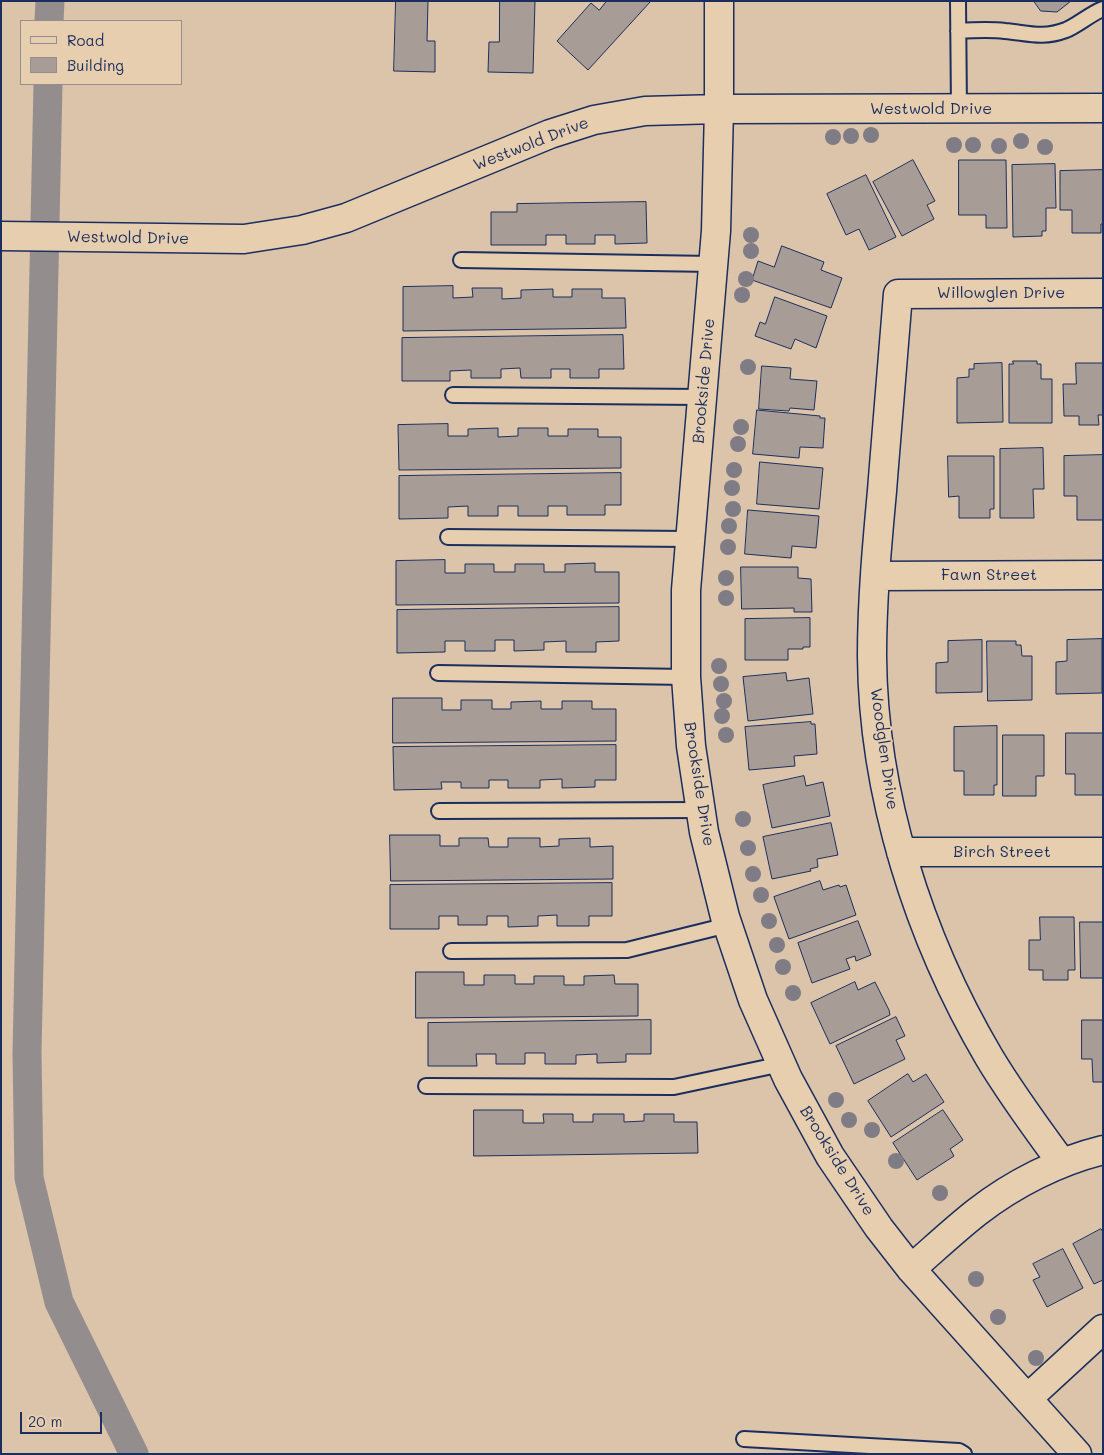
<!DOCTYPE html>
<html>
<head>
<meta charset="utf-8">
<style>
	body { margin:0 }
	#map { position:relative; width:1104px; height:1455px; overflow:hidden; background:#dbc4aa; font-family:Mali,sans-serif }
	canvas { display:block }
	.frame { position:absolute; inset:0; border:2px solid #1b2f5e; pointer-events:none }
	.legend { position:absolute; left:20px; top:20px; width:162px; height:65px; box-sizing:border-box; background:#e7ceaf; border:1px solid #958e8f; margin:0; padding:6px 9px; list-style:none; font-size:15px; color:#1b2f5e }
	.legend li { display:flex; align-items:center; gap:10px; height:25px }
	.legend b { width:25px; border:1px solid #958e8f }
	.scale { position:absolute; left:20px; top:1412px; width:82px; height:22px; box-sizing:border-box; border:2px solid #1b2f5e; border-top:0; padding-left:6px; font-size:15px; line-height:18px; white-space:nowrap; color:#1b2f5e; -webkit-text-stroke:4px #e7ceaf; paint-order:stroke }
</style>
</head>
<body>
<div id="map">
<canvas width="1104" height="1455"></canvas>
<div class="frame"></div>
<ul class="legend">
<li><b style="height:6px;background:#e7ceaf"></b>Road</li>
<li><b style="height:14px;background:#a89c96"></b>Building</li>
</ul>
<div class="scale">20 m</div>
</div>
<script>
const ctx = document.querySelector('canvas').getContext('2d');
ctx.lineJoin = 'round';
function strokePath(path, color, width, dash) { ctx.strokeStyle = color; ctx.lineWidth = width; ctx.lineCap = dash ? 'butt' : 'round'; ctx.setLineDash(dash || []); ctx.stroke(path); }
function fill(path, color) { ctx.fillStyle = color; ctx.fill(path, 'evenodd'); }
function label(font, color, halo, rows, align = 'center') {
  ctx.font = font + ' Mali,sans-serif'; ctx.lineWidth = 4; ctx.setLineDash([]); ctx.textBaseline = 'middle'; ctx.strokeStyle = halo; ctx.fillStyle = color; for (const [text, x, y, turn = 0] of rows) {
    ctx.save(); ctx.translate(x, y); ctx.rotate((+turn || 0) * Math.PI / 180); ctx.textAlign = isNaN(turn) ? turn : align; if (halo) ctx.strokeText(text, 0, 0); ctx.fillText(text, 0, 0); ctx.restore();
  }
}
const canal = new Path2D(`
	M49,21L50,1
	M48,84L27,1053L29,1178L59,1302L134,1454`);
const building = new Path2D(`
	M396,1H428L427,41H435V72L394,71Z
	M500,1H535L533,73L488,72L489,42H499Z
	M607,1H651L588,70L557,41L591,3L599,10Z
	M1034,1H1071L1057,12L1041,11Z
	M913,160L935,201L927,205L934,219L902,236L873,182Z
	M959,160H1006L1007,228H986V215H959Z
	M1055,164L1056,208H1046V231H1042V236L1013,237L1012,165Z
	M1103,170V224H1101V233H1072V210H1060V171Z
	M866,175L896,237L869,250L859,229L846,235L827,194Z
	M646,202L647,243L615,244V235H595V244H566V235H546V245H491V212H517V204Z
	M782,246L824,262L821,270L842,278L831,308L752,280L758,261L774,267Z
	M453,286V298L473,297L472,288H502V299L521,298V290L553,289V297H572V289H602V298H625L626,328L403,331V287Z
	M775,297L827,316L816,348L795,339L791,349L755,336L760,322L765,324Z
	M623,335L624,369H599V378H570V369H551V378H521L520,368L501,369V378H471V370L450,371V381H402V338Z
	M1013,361H1037V364H1041V379H1052V423H1009V364H1013Z
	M1002,363L1003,422L957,423V378L969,377V369H974V364Z
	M1076,363H1103V415H1098L1099,425H1079V416H1064L1063,384H1076Z
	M762,366L791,368L790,379L817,381L814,410L790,408L789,411L759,409Z
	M757,410L820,416V418H825L823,448L800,447L799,458L753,454Z
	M448,424V436H468V429L498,428V437L518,436V428H548V436H568V429H598V437H621V468L399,470L398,425Z
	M1043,448L1044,489H1033L1034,518H1000V449Z
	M1103,455V520H1077V496H1064V456Z
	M948,456H994V509H990V518H959V496L949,497Z
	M760,462L823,468L819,509L757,504Z
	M621,473V505H605V515H567V506H548V516H518V506H498V516H468V506L448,507V518L399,519V476Z
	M748,510L819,516L816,548L792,546L791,558L745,554Z
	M445,560V573H465V564H494V572H515V564H544V572H565V564L595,563V572H619V603L396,605V561Z
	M741,567H798V578L811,579L812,612H794V608L742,609Z
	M619,607V641L596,642V652H566V641L544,642V650L514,651V640H495V651H465V641H445V652L397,653V610Z
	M810,618V647H803V649H788V660H745V619Z
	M1102,639V693L1056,694V662L1067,661V640Z
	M982,640V692L936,693V663L948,662V641Z
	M987,641H1016V645H1021L1022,656H1032V700L988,701Z
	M786,673L787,681L809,678L813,714L748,721L743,677Z
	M393,698H442V710H461V700H492V709H511V702L541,701V709H562V701H592V709H616V741L393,743Z
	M811,722V724H815L817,754L794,756L795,766L749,770L745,727Z
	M997,726V785H994V795H964V771H954V727Z
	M1066,733H1103V795H1075V774H1066Z
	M1003,735H1044V776H1036V796H1003Z
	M616,745V780H595V787L562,788V779L540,780V788H508V780H489V788H461V782H441L442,789L394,790L393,747Z
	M804,776L806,786L823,782L830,816L772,828L763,785Z
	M831,823L838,855L817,859L818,867L810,869L811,871L772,879L763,837Z
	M390,835H440V846H459V838H488L489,847H508V838H540V847L559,846V839L590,838V847L613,846V879L391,881Z
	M820,881L823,890L839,885L840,887L846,885L856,915L789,939L774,897Z
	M612,883V916H589V926H557V915L538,916V926L508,927V916H487V925H458V916H439V929H390V885Z
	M1040,917H1074L1075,970H1068V980H1043V970H1029V940H1040Z
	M858,921L871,955L856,961L855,956L846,959L850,969L812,983L798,943Z
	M1080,922H1103V978H1081Z
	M416,972H464V985H484V975H515V984H534V976H564V985H584V976L614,975L615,984H638V1016L416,1018Z
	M855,982L858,990L875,982L889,1010L890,1015L830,1044L811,1003Z
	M896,1017L905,1036L896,1040L905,1059L854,1084L836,1046Z
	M651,1020V1054H626V1062L597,1063V1054L576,1055V1064H545V1053H525V1064H496V1054H476L477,1066H428V1023Z
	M1082,1020H1103V1082H1093L1092,1059H1082Z
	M908,1074L913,1082L926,1074L944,1102L891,1137L868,1101Z
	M474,1110H523V1123H544L543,1114H573V1122H593V1114H624V1122L644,1121V1114H674V1122H697L698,1153L474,1156Z
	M943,1110L963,1140L950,1149L954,1156L917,1180L893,1143Z
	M1101,1229L1103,1232V1280L1094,1284L1073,1244Z
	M1063,1249L1083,1288L1047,1307L1033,1280L1040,1277L1033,1264Z`);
const lane = new Path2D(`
	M958,1L959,109
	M958,31C974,30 989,29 1005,31C1028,33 1042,39 1066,30C1078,25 1090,14 1103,9
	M461,260L713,264
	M453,395L702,397
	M448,537L690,539
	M438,673L686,677
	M439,811L701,810
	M451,951L627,950L728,925
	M426,1086L674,1087L782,1064
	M744,1439L959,1451L964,1454`);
const street = new Path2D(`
	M719,1V109L716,231L686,590V677L691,746L704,832L725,917L753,1000L788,1079L830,1156L879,1228L911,1269L1077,1454
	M1,236L244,239L302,230L346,218L550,134L594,120L645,111L719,109L1103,108
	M875,576L1103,575
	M901,852H1103
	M1062,1163C1037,1129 1011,1094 989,1057C919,938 873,795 872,656C872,600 877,545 882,491C887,425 893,359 898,294L1103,293
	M911,1269C933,1250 954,1230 977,1212C1013,1184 1058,1161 1103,1150
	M1028,1398L1103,1329`);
const trees = [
	[871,135],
	[851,136],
	[833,137],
	[1021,141],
	[954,145],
	[973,145],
	[999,146],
	[1045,147],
	[751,235],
	[751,251],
	[746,279],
	[742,295],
	[748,367],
	[741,427],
	[738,444],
	[734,470],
	[732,488],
	[733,509],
	[729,526],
	[728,547],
	[726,578],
	[726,598],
	[719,666],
	[721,684],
	[724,701],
	[722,716],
	[726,735],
	[743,819],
	[748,848],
	[753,874],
	[761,895],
	[769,921],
	[777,945],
	[783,967],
	[793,993],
	[836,1100],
	[849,1120],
	[872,1130],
	[896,1161],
	[940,1193],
	[976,1279],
	[998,1317],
	[1036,1358]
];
const streetNames = [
	["Westwold Drive",931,109],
	["Westwold Drive",531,144,-21],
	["Westwold Drive",128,238,1],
	["Willowglen Drive",1001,293],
	["Brookside Drive",704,381,-85],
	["Fawn Street",989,575],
	["Woodglen Drive",884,749,82],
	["Brookside Drive",699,784,81],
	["Birch Street",1002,852],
	["Brookside Drive",837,1161,58]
];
strokePath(canal, '#948d8e', 29);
fill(building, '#a89c96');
strokePath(building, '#1b2f5e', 1);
strokePath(lane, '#1b2f5e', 18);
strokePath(street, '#1b2f5e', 31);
strokePath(lane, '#e7ceaf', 14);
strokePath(street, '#e7ceaf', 28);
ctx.fillStyle = '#7f7c85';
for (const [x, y] of trees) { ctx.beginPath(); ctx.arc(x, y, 8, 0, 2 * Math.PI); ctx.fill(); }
label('16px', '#1b2f5e', '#e7ceaf', streetNames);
</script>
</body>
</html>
